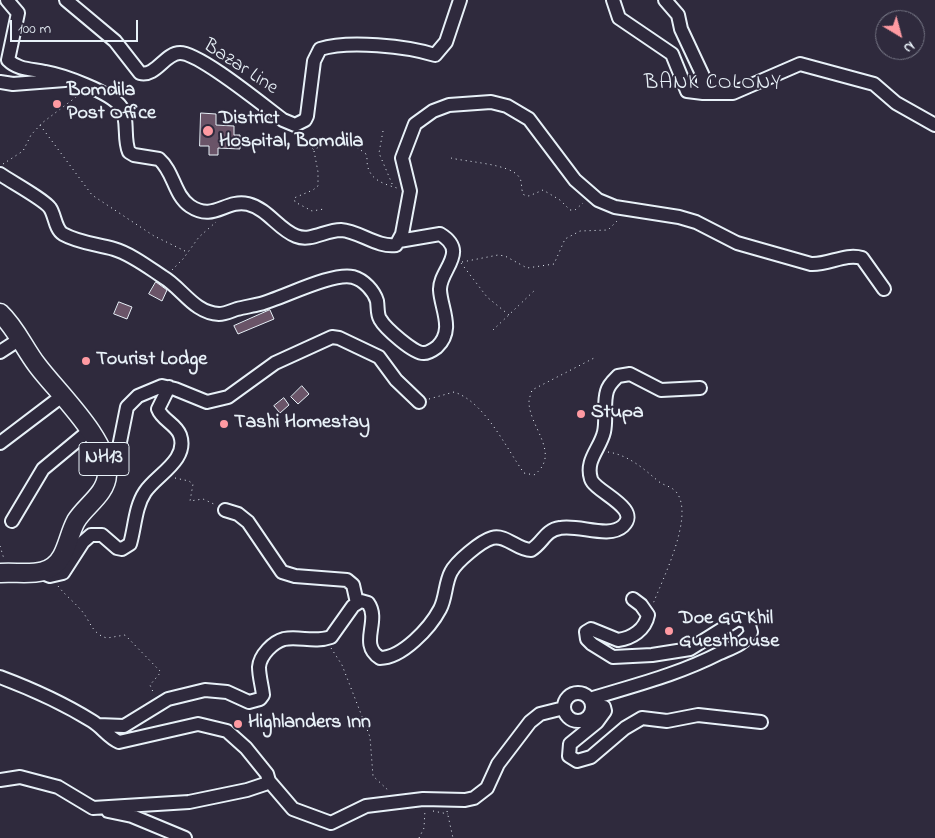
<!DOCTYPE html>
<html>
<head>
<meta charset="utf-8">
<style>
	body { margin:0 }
	#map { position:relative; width:935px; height:838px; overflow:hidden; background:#2f2a3d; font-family:"Indie Flower",sans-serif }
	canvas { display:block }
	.north { position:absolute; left:875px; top:10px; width:50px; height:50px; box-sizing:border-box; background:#2f2a3d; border:1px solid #797a88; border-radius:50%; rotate:143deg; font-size:14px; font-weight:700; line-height:20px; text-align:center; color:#e8f1f8 }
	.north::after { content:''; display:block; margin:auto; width:18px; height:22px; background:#ff9aa2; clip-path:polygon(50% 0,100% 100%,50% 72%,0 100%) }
	.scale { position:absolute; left:10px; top:20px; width:128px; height:22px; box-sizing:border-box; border:2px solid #e8f1f8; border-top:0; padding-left:6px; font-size:15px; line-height:18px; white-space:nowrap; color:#e8f1f8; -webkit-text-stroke:4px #2f2a3d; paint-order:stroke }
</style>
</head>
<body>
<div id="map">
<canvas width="935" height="838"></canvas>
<div class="north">N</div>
<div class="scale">100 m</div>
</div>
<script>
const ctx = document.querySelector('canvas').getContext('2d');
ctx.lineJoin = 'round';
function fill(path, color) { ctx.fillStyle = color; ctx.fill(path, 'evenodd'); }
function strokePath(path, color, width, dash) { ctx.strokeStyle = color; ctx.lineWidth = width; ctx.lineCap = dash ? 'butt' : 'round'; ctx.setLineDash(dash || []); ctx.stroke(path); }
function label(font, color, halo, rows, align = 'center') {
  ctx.font = font + ' "Indie Flower",sans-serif'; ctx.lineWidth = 4; ctx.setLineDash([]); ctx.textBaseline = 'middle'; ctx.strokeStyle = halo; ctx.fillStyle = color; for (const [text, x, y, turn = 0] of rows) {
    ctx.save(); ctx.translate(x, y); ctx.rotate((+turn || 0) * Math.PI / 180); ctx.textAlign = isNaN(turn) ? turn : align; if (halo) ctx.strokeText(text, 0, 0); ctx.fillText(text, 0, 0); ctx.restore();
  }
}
const building = new Path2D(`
	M201,113L216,114V125L234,126V135H240V149L218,148V155H209V146H200Z
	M156,282L167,290L162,301L149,294Z
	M119,302L132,307L127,319L114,314Z
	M270,310L274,319L238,334L234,326Z
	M302,386L309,394L298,404L291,397Z
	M284,398L289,405L280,413L274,406Z`);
const path = new Path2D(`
	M40,125L92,195L154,236L187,252
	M383,131L379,153L393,186
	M298,135L314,150C339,134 342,136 366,154C368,159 366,165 369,170C373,181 387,185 397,188
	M314,151L318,172V186L313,190L294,198L295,202L312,211L324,209
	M451,158C467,162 511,164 519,177C523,182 520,189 524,195L529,196L543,190L560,200L570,210H575L583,203
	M3,164L23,151L31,135L42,123L80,94
	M462,262L498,255L505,256L527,268L554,264L565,239L580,231L608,230L619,219
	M461,263L487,297L509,315
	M172,270L183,259L199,237L216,222
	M493,330L536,289
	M429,399L454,392C485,402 506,448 524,473L534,475C562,454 529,427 529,402C529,398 531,394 532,390L596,357
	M608,452C628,455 643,468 658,481C664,486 672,486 677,493C694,517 663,578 653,604
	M175,478L189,481L193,484L190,501L203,499L216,505
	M0,546L4,559
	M58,586C65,595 73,601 80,609C90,619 91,634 107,638L125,635L161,672L150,685L154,694
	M331,648L342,665L370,737L373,776L390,792
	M433,811L448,814
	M447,811L453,838
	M419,838L424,828L425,810`);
const minor = new Path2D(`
	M7,0L18,13L8,60C18,70 32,69 45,72C62,75 111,92 121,107C129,120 123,138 129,152L134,155L159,159C174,172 174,195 190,206C214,222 225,199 248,204C268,209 278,229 296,236C311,242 325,230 341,230C359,231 378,248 396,245L402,234L410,191L402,158L415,124L433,111L449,105L491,102L507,106L529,119L575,180L598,200L615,207L679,217L696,222L737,243L811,264C829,265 845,253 862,258L884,289
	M66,0L115,41L140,73C156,77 165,53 180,53C200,53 264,106 283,120L295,125L305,120L307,116L314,61L320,49C348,40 407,46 435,55L446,42L460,0
	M613,0L619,18L672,54L687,91L703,93V76L681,29L678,15L665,0
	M0,82L13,84L65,80
	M703,93H733L800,64L874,84L896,103L935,125
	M0,174C10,181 45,200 50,208C55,215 55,229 63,234C79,243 97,244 114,249C131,254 148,267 163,277C182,288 194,313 219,314C225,314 231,311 237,309C245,307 252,306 260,304C283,298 332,272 353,277C364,280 374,291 377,301C378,307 377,314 380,319C385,328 414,354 424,353C429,353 433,350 437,347C455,330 441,309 440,290C439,270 470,252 440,234L399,241
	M0,352L20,339
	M0,443L62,396
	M108,477L119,447L127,407L138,396L162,386L175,389L207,402L228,397L275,363L332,337L339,338L379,357L396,380L419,402
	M225,510L238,514L248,522L282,572L295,576L347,580L353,585L357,603
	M12,521L43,469L90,430
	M40,572L50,576L63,573L83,542L91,535H102L117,548L122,549L130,544C135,527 135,507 145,492C156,475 189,460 180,435C176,424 162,420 158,409L169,387
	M0,677C32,689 63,703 92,721C102,727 108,737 119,742L198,724L227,731L246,748L267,774L269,781L265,784L247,790L189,802L93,808L58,787L20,777L0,780
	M564 707a14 14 0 1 1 28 0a14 14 0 1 1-28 0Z
	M590,699C635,685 677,675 720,653C731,648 745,644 751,632L748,622L738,619L690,649L652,655L613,657L592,644L587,639L586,632L591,629L618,640C632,638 645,630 648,615L641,605L633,599
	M592,708L604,707L605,711L597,722L570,744L569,756L577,761L591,757L625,728L642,718L667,721L698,715L761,722
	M98,725L124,726L168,699L205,690L227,692L249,702L260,699L263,695C262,686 259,676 259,667C260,655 273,642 284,639C300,636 314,643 331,637L353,606L361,601L368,603C381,621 358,644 380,658C402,658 430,628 440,609C446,598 445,583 451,572C456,562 481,541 492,538C506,534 517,550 531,550C543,543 545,530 560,528C578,524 609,539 623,526C642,508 595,492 591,479C585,460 600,449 604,432C607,419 603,404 607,391C609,384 614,380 618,376L630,374L661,390L700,388
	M269,781L293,809L331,823L366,806L423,799L465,800L474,798L487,788L498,764L530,722L540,714L564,708
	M108,811L132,816L185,838`);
const highway = new Path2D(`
	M0,313C16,328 24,348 37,365C57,392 110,441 107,475C106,494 85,506 76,521C70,532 68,545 62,556C49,580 22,571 0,573`);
const markers = [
	[57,104,5,"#ff9aa2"],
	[208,131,6,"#ff9aa2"],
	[86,361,5,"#ff9aa2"],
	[581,414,5,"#ff9aa2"],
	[224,424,5,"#ff9aa2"],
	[669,631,5,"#ff9aa2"],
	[238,724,5,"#ff9aa2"]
];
const shields = [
	[104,459,50]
];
const shieldNames = [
	["NH13",104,459]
];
const streetNames = [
	["Bazar Line",240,68,33]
];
const poiNames = [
	["Bomdila",67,92],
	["Post Office",67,115],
	["District",219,120],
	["Hospital, Bomdila",219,143],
	["Tourist Lodge",96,361],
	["Stupa",591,414],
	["Tashi Homestay",234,424],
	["Doe Gu Khil",679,620],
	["Guesthouse",679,643],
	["Highlanders Inn",248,724]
];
const neighbourhoodNames = [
	["BANK COLONY",713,85]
];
fill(building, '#6a5468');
strokePath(building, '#e8f1f8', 1);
strokePath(minor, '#e8f1f8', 16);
strokePath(highway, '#e8f1f8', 21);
strokePath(path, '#e8f1f8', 1, [1, 4]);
strokePath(minor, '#2f2a3d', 12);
strokePath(highway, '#2f2a3d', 18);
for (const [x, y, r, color] of markers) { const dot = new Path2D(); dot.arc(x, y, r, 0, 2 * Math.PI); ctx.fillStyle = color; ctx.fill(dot); strokePath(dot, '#2f2a3d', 2); }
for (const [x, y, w] of shields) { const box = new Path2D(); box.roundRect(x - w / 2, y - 16.5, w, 33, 4); ctx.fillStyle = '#2f2a3d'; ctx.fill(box); strokePath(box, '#e8f1f8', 1); }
label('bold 19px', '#e8f1f8', null, shieldNames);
label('20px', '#e8f1f8', '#2f2a3d', streetNames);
label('bold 20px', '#e8f1f8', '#2f2a3d', poiNames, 'left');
ctx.letterSpacing = '1px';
label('21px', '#e8f1f8', '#2f2a3d', neighbourhoodNames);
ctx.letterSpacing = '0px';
</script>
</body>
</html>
